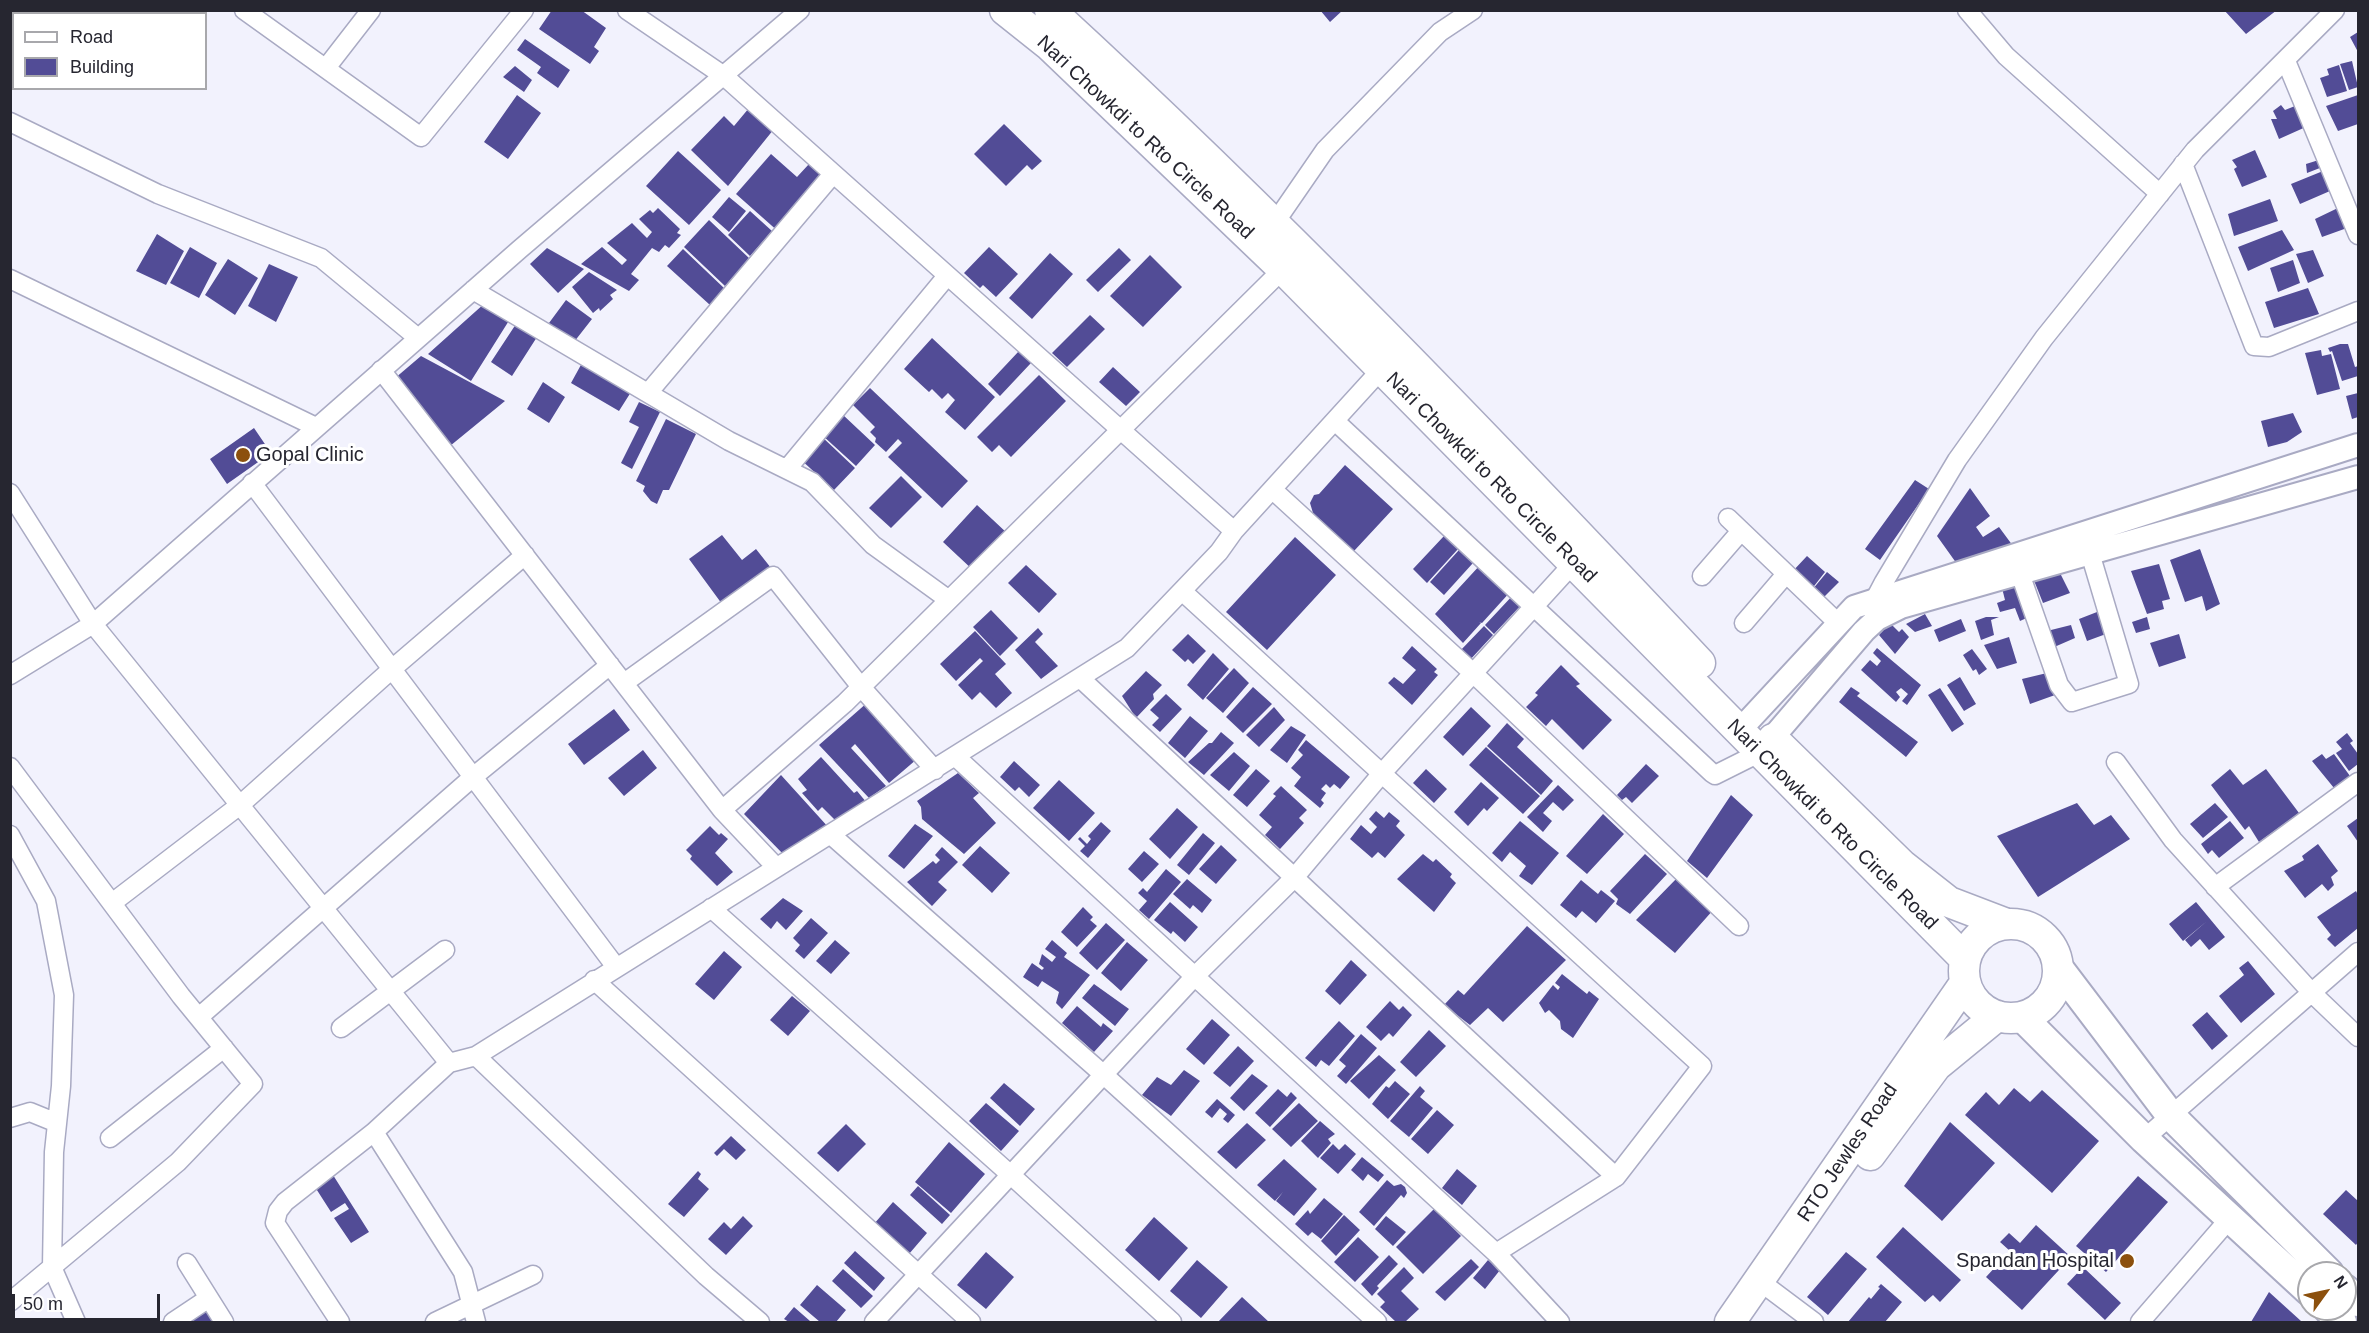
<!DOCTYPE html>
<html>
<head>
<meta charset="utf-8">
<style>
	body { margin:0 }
	#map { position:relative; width:2369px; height:1333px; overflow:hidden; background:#f2f2fd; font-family:Helvetica,sans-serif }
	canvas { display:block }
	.frame { position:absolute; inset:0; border:12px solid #262630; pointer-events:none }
	.legend { position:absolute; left:12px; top:12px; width:195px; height:78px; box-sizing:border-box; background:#fff; border:2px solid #a8a8ac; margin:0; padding:8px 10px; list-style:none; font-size:18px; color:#262630 }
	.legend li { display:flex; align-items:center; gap:12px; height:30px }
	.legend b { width:30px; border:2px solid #a8a8ac }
	.north { position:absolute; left:2297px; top:1261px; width:60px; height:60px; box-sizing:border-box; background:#fff; border:2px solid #a8a8ac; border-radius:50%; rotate:57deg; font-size:16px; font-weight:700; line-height:24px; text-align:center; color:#262630 }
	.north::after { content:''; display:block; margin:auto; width:21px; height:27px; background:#8c500d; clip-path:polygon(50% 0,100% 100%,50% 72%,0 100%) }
	.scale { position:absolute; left:12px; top:1294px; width:148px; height:27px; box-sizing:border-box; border:3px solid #262630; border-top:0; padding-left:8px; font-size:18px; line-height:21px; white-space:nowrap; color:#262630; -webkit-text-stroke:4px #fff; paint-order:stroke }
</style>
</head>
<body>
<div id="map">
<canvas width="2369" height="1333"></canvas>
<div class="frame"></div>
<ul class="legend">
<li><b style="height:8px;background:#fff"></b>Road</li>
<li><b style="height:16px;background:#524c96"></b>Building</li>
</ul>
<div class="north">N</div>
<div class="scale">50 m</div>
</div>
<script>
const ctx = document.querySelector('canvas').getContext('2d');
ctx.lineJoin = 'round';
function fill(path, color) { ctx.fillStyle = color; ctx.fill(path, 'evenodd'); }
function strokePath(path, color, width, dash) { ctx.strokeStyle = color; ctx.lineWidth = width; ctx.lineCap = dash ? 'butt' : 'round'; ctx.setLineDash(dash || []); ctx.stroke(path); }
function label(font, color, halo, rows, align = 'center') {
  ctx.font = font + ' Helvetica,sans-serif'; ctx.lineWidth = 6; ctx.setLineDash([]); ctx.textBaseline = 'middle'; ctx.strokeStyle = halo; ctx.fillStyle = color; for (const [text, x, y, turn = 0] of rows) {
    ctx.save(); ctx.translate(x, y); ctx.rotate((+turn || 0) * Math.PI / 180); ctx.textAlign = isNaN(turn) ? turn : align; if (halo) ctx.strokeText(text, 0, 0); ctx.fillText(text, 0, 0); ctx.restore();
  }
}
const building = new Path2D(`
	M552,10H581L606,28L594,47L599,51L590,64L539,29Z
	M1320,10H1343L1330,22Z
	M2224,10H2277L2246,34Z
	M2358,32V52L2350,37Z
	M525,39L570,70L558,88L537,73L541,67L517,50Z
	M2352,61L2358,87L2349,90L2340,64Z
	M2339,65L2347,91L2327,97L2320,78L2329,75L2327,69Z
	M515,66L532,80L524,92L503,77Z
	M517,95L541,113L508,159L484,142Z
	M2358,95V124L2338,131L2326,106Z
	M2300,104L2308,126L2279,139L2271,119H2277L2273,111L2281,105L2285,110Z
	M749,108L774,129L728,186L691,150L724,116L734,126Z
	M1004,124L1042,161L1032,170L1027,165L1006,186L974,154Z
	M2255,150L2267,177L2242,187L2234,169L2237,167L2232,160Z
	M678,151L721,190L689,225L646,186Z
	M771,154L797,177L809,164L826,178L780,233L736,194Z
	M2322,159L2325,166L2307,173L2306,164Z
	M2323,171L2330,191L2300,204L2291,184Z
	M729,197L746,211L729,232L712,217Z
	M2270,199L2278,221L2234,236L2228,214Z
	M2340,207L2347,228L2322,237L2315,219Z
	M658,208L680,229L677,233L681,235L669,248L665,245L659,252L652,248L631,274L639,280L629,291L581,264L602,247L622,265L627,260L607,243L632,223L647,238L652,232L639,219L650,210L653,213Z
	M750,211L772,231L750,256L728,235Z
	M709,220L750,259L725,286L684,247Z
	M2282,230L2294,250L2248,271L2238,247Z
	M157,234L184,251L166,285L136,271Z
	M190,247L217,263L199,298L170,283Z
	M989,247L1018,274L996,297L983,285L980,288L964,273Z
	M547,248L584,269L558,293L530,264Z
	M1119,248L1131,260L1098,292L1086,280Z
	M683,249L725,289L710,305L667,266Z
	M2313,250L2324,276L2308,283L2296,254Z
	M1050,253L1073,274L1032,319L1009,298Z
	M1150,255L1182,287L1143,327L1110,296Z
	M228,259L258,278L235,315L205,295Z
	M2293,260L2300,283L2278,292L2270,268Z
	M269,264L298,277L276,322L248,306Z
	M589,272L617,290L610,295L613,299L600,311L599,308L593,313L572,287Z
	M2308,288L2319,314L2274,328L2265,302Z
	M566,300L592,319L574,342L549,323Z
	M485,303L510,319L471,381L428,354Z
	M1090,315L1105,329L1067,367L1052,353Z
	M516,324L537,337L512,376L491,362Z
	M932,338L995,397L965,430L945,412L955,400L948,393L942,399L932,389L929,392L904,369Z
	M2340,344H2348L2355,367L2358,366V376L2342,381L2332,351L2330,352L2328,348Z
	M2321,350L2322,356L2331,354L2340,389L2317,395L2305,353Z
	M1019,351L1031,363L1000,396L988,384Z
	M421,356L505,401L450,446L394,379Z
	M582,363L631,392L619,411L571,383Z
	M1113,367L1140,392L1126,406L1099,382Z
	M1039,375L1066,401L1011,457L999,445L992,452L977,437Z
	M543,382L565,397L549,423L527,409Z
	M870,388L968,481L942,508L888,457L902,443L898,439L886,452L875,442L876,438L870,432L875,427L853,405Z
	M2358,393V417L2352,419L2346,396Z
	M639,402L660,412L632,469L621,463L639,427L629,422Z
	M2293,413L2302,432L2287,442L2268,447L2261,421Z
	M842,414L875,445L856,466L822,435Z
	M666,419L696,434L669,490H663L657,504L651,501L643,491L645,486L636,481Z
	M254,428L271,453L227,484L210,459Z
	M820,435L855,468L834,490L799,458Z
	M1345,465L1393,509L1354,551L1313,513L1310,503L1314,495L1319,494Z
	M901,476L922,497L891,528L869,508Z
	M1915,480L1929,489L1880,560L1865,549Z
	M1970,488L1990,516L1976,527L1983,537L1999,527L2013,546L1957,564L1937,536Z
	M977,505L1008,534L974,571L943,542Z
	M722,535L742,560L756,549L771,568L722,604L689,559Z
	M1444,536L1458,549L1427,583L1413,569Z
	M1295,537L1336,575L1267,650L1226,612Z
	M2200,549L2220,604L2206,611L2202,596L2185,602L2170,560Z
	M1459,550L1473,563L1444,595L1430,582Z
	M1807,556L1825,572L1811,590L1791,573Z
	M1481,564L1511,591L1482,623L1479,622L1481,623L1463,643L1435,614Z
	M2159,564L2170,599L2162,601L2164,609L2147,614L2131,571Z
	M1026,565L1057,594L1039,613L1008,583Z
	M2058,569L2070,593L2043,603L2033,578Z
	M1827,572L1839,582L1822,599L1812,590Z
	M2019,583L2031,616L2020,621L2015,608L2000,612L1997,603L2005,600L2002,588Z
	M1514,594L1524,602L1494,634L1485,625Z
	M991,610L1018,638L1000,656L973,627Z
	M2097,612L2106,634L2087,641L2079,619Z
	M1925,614L1932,626L1915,632L1906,624Z
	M1986,617H1999L1991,620L1994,635L1981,640L1975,621Z
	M2147,617L2150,629L2136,633L2132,622Z
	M1961,619L1966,631L1939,642L1934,630Z
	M1890,623L1899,632L1902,629L1909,637L1895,654L1879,635Z
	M2071,625L2075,638L2052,648L2047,631Z
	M1484,626L1493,635L1469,661L1459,652Z
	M1038,628L1043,634L1035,642L1058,666L1041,679L1015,650Z
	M975,631L1006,664L995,674L1012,693L996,708L980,692L972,700L958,685L983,661L980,658L956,681L940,664Z
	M1188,634L1206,651L1193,664L1188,659L1185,662L1172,650Z
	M2179,634L2186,658L2159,667L2150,643Z
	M2009,637L2017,663L1997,669L1984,645Z
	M1412,646L1437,669L1434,672L1438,675L1412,705L1388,683L1394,677L1403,684L1416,670L1402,658Z
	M1877,648L1921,685L1907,705L1902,701L1908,694L1901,688L1896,692L1900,697L1896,702L1861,670L1870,660L1877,666L1881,661L1873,653Z
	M1972,649L1987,669L1979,675L1976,669L1973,671L1963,655Z
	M1213,653L1229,669L1203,700L1187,685Z
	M1561,665L1580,684L1576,686L1612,720L1583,750L1552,719L1546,726L1526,707L1538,695L1535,693Z
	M1234,668L1249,683L1223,713L1206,698Z
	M1146,671L1162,685L1153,694L1154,699L1136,718L1122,696Z
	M2047,673L2055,695L2030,704L2022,679Z
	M1960,677L1976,704L1964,711L1947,685Z
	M1253,687L1272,704L1243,733L1226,717Z
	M1851,687L1860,693L1857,696L1918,742L1906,757L1839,702Z
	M1940,688L1964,724L1952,732L1928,695Z
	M1166,694L1182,709L1160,732L1152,725L1159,718L1150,710Z
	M868,702L917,759L889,783L855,744L851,748L886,786L869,798L819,745Z
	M1274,707L1285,720L1259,747L1246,735Z
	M1471,707L1491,726L1463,756L1443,737Z
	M614,709L630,730L584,765L568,744Z
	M1190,716L1208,731L1185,758L1168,743Z
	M1507,723L1524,739L1517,747L1553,781L1541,795L1487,746Z
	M1291,726L1306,735L1287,763L1270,750Z
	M1221,732L1234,743L1204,775L1188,762L1209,743H1212Z
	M2347,733L2353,741L2350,743L2358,754V764L2349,771L2336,753L2342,749L2336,742Z
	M1306,740L1350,777L1340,789L1334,784L1330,788L1326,784L1321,789L1326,793L1321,800L1324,803L1320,808L1294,786L1301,777L1291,768L1303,755L1298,750Z
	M1486,747L1540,796L1523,814L1469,765Z
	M643,750L657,768L624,796L608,778Z
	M1234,752L1250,766L1229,791L1210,775Z
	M2322,754L2326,759L2334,754L2350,776L2334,788L2312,761Z
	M821,757L854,793L857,791L867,803L838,823L822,807L818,811L802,793L807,790L798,779Z
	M1014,761L1040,785L1029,797L1019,787L1015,791L1000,777Z
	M1646,764L1659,776L1632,803L1626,797L1622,800L1617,795Z
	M1256,769L1270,781L1247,807L1233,795Z
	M1426,769L1447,789L1434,803L1413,783Z
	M2230,769L2243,785L2266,769L2299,813L2259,842L2249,826L2245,830L2211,785Z
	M958,773L979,793L973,798L996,823L964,854L922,819L921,807L917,801Z
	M781,775L829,828L784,855L744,814Z
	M1059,780L1095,813L1069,841L1033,808Z
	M1481,782L1499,798L1487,811L1484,808L1468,826L1454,812Z
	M1558,785L1574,800L1563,811L1553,802L1543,813L1552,821L1543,832L1527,817Z
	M1281,786L1307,810L1299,818L1304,823L1280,849L1265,835L1272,827L1259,815L1276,796L1273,794Z
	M1731,795L1753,815L1707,878L1687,861Z
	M2077,803L2094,825L2111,815L2130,839L2038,897L1997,836Z
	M2215,803L2228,817L2203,838L2190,824Z
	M1177,808L1198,827L1170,859L1149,839Z
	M1376,811L1384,818L1389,812L1400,821L1396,826L1405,835L1385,858L1378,852L1372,858L1350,839L1361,825L1371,834L1377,827L1369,819Z
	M1603,814L1624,834L1587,874L1566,856Z
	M2358,818V842L2347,826Z
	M1520,821L1559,853L1532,885L1519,876L1526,866L1510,852L1502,862L1492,853Z
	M2230,821L2244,838L2219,858L2212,850L2208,854L2201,844Z
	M1101,822L1111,831L1088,858L1080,851L1085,846L1078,839L1080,837L1087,844L1091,839L1088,836Z
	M915,824L933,836L904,869L888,856Z
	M710,826L719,835L721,833L728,839L715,853L733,872L717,886L690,859L692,856L686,850Z
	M1203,833L1215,843L1189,875L1177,865Z
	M2318,844L2338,871L2331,877L2334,885L2328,891L2322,884L2305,898L2284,871L2304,860L2302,856Z
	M1221,845L1237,860L1216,884L1199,869Z
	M980,846L1010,873L992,893L962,865Z
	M942,847L958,862L938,882L947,890L932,906L907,882L933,861L936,864L940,860L935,855Z
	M1144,851L1159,864L1142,882L1128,869Z
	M1423,854L1433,862L1436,859L1452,874L1450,877L1456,883L1434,912L1397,879Z
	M1645,854L1667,874L1630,914L1616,904L1618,899L1610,891Z
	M1166,869L1181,882L1149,919L1139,910L1147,901L1138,893L1143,888L1147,892Z
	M1677,878L1714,909L1675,953L1636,920Z
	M1187,879L1212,900L1202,913L1193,905L1190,909L1173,894Z
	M1581,880L1598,894L1601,890L1615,901L1596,923L1582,911L1576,918L1560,905Z
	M2356,891L2358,895V928L2335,947L2327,939L2331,935L2317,917Z
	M783,898L803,911L786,930L777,921L771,929L760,919Z
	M1170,902L1198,927L1185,942L1173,931L1171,934L1154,920Z
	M2196,902L2225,937L2209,950L2200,939L2191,947L2185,940L2207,921L2183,941L2169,924Z
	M1083,907L1093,917L1090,920L1097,926L1077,947L1061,932Z
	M811,918L828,933L804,959L795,951L800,945L793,938Z
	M1106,923L1125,940L1097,970L1079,953Z
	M1527,926L1566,960L1503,1022L1488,1008L1470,1025L1444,1005L1458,990L1464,995Z
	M835,940L850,953L831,974L816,961Z
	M1052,940L1067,953L1064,957L1090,975L1062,1009L1056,1003L1059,992L1042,981L1038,987L1023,977L1032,963L1042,970L1044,968L1039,964L1042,954L1052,962L1056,957L1045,949Z
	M1127,942L1148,960L1121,991L1101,973Z
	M724,951L742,967L714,1000L695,984Z
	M1351,960L1367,975L1340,1005L1325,991Z
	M2248,961L2275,994L2241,1023L2219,996L2244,975L2239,968Z
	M1562,974L1587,994L1589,991L1599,999L1573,1038L1561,1029L1560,1021L1549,1010L1545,1013L1539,1003L1553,985L1558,990L1560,987L1555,983Z
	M1094,984L1129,1009L1115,1026L1082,998Z
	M792,996L810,1011L788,1036L770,1020Z
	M1390,1001L1399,1010L1403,1006L1412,1015L1393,1037L1389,1033L1381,1041L1366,1027Z
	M1077,1006L1101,1027L1103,1023L1113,1031L1094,1052L1062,1023Z
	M2207,1012L2228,1036L2212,1050L2192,1025Z
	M1212,1019L1230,1035L1204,1065L1186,1049Z
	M1339,1021L1355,1036L1329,1066L1321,1060L1316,1067L1305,1058Z
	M1429,1030L1446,1046L1416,1077L1400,1062Z
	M1361,1034L1377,1048L1346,1084L1337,1076L1346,1066L1339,1060Z
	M1238,1046L1254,1061L1230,1087L1213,1073Z
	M1379,1055L1396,1070L1369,1099L1350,1081Z
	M1184,1070L1200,1081L1171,1116L1142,1095L1157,1077L1171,1085Z
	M1252,1074L1268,1086L1244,1111L1230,1098Z
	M1395,1081L1410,1094L1388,1119L1372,1104L1386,1086L1389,1088Z
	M1004,1083L1035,1109L1020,1126L990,1098Z
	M1420,1086L1425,1091L1420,1097L1433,1108L1409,1137L1390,1121Z
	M2014,1088L2030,1102L2042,1090L2099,1141L2052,1193L1965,1115L1986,1092L1999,1105Z
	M1278,1089L1287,1097L1291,1092L1297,1098L1270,1127L1255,1113Z
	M1217,1099L1235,1115L1228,1123L1223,1119L1227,1114L1220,1108L1212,1118L1205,1112Z
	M986,1103L1019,1131L1001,1151L969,1121Z
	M1299,1103L1318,1121L1291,1147L1272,1129Z
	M1437,1110L1454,1125L1428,1154L1411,1139Z
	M1320,1121L1335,1134L1328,1139L1331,1143L1318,1158L1301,1141Z
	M1950,1122L1995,1163L1942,1221L1904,1186Z
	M1247,1123L1266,1140L1236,1169L1217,1152Z
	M846,1124L866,1144L838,1172L817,1153Z
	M731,1136L746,1150L736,1160L724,1149L717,1156L714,1153Z
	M949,1142L985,1174L951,1213L915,1182Z
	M1333,1144L1339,1150L1345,1144L1356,1154L1338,1174L1320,1158Z
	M1362,1157L1384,1175L1378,1182L1368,1174L1363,1181L1351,1170Z
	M1284,1159L1317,1189L1294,1216L1276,1201L1283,1192L1275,1201L1257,1185Z
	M1457,1169L1477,1186L1462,1205L1442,1188Z
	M698,1171L701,1174L698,1179L709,1189L684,1217L668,1204Z
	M333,1175L369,1232L351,1243L334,1218L349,1209L345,1203L331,1212L315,1187Z
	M2138,1176L2168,1202L2106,1272L2076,1246Z
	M1387,1180L1394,1186L1401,1184L1405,1187L1407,1193L1404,1198L1401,1195L1374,1226L1359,1212Z
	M918,1186L950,1215L942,1224L910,1195Z
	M2346,1190L2358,1201V1242L2356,1245L2323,1214Z
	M1324,1198L1343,1214L1321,1239L1312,1232L1308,1236L1295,1224L1308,1210L1310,1214Z
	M893,1202L927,1233L909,1254L874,1224Z
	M1434,1209L1461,1236L1423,1274L1396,1247Z
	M1344,1215L1360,1230L1336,1256L1321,1241Z
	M743,1216L753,1226L726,1255L708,1239L724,1222L731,1229Z
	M1386,1216L1406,1232L1393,1246L1375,1229Z
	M1154,1217L1188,1248L1159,1281L1125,1250Z
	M2036,1225L2071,1257L2022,1310L1986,1277L2010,1251L2000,1242L2009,1233L2020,1243Z
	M1903,1227L1961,1280L1940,1302L1933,1295L1925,1302L1876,1257Z
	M1358,1237L1379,1257L1355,1282L1334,1262Z
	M855,1251L885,1278L874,1291L844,1263Z
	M986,1252L1014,1277L986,1309L957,1285Z
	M1846,1252L1867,1269L1828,1315L1807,1297Z
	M1389,1255L1398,1264L1377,1286L1379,1288L1372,1296L1361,1284Z
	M1471,1259L1479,1267L1445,1301L1435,1292Z
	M1197,1260L1228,1287L1201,1318L1170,1291Z
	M1488,1260L1500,1270L1485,1289L1473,1278Z
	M1404,1267L1414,1278L1401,1291L1419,1309L1405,1322H1396L1380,1307L1385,1302L1377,1294Z
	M2083,1267L2121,1303L2105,1320L2067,1284Z
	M843,1269L873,1296L861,1308L832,1281Z
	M1881,1284L1902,1302L1885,1322H1848L1869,1297L1871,1299L1880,1288L1878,1287Z
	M817,1285L846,1310L836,1322H820L800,1305Z
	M2269,1292L2301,1321L2300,1322H2251Z
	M1242,1297L1269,1322H1218Z
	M794,1307L810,1321L808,1322H789L784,1319Z
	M208,1309L217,1322H185Z`);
const minor = new Path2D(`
	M244,10L421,137L524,10
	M627,10L724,76L1234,531
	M1967,10L2006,56L2160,194
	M165,14L167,10
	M2286,61L2358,235
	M326,68L371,10
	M10,122L158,194L321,258L418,338
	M2183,164L2254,346L2269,347L2358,311
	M1274,224L1325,150L1440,32L1473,10
	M10,279L316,427
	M473,290L729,441L812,482L873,545L949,600
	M381,370L722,810
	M648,393L833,174
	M1335,421L1712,773L1715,775L1759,753
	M787,469L947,276
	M252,483L616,967
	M1273,490L1473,673L1739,926
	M10,493L93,624L10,675
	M1728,518L1839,624
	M2016,562L2059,685L2072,702L2129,684L2090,553
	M1702,576L1741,531
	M1875,608L1874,601L1884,582L1957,460L2044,338L2195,150L2335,10
	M1744,623L1786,574
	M1080,678L1616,1177L1702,1066L1182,591
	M624,683L773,576L861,687L935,770
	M956,757L1496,1253L1616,1177
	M2116,762L2173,840L2312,993L2358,1037
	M10,767L181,996L253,1084L178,1162L10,1302
	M830,834L1104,1075L1377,1322
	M10,835L46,901L64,995L61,1086L54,1152L52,1267L76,1322
	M776,867L722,810L845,703L1283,269
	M2215,887L2358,782
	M112,903L240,805L392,669L525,555
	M711,908L1012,1176L1172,1322
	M594,980L971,1322
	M199,1017L473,777L610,665
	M341,1028L445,950
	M476,1056L449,1063L93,624L520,249L800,10
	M449,1063L374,1132L463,1272L476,1322
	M10,1118L30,1112L57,1123
	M110,1138L224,1048
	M2144,1139L2358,952
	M1496,1253L1560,1322
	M187,1263L224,1322
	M1770,1289L1814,1322
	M173,1322L209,1298
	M340,1322L275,1223L278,1211L285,1202L374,1132
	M435,1322L533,1275
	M760,1322L706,1276L476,1056L1127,648L1219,552L1234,531L1388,362
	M874,1322L1196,975L1294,878L1383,772L1580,556
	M2140,1322L2231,1217`);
const tertiary = new Path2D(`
	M1738,732L1854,607L2358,445
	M1762,750L1864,631L1877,619L1901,607L2358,477`);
const primary = new Path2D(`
	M2058,967L2171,1116L2329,1273
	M2022,1017L2144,1139L2309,1291
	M2345,1289L2358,1302
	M2328,1309L2342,1322`);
const trunk = new Path2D(`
	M1005,10L1049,45L1283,269L1965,959
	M1050,10C1277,218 1490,440 1700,663
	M1773,739L1902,865L1949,902L2004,923
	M1964 971a47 47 0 1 1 94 0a47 47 0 1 1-94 0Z
	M1870,1155L1936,1066L1997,1016
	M1730,1322L1965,983`);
const markers = [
	[243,455,8,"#8c500d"],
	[2127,1261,8,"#8c500d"]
];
const streetNames = [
	["Nari Chowkdi to Rto Circle Road",1145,138,43],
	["Nari Chowkdi to Rto Circle Road",1491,478,45],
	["Nari Chowkdi to Rto Circle Road",1832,825,45],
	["RTO Jewles Road",1848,1153,-56]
];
const poiNames = [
	["Gopal Clinic",256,455],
	["Spandan Hospital",2114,1261,"right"]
];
fill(building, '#524c96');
strokePath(minor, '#a9aac3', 21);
strokePath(tertiary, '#a9aac3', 26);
strokePath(primary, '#a9aac3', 32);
strokePath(trunk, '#a9aac3', 33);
strokePath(minor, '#fff', 18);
strokePath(tertiary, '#fff', 22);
strokePath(primary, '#fff', 28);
strokePath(trunk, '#fff', 30);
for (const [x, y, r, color] of markers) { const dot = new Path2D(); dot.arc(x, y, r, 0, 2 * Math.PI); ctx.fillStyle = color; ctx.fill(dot); strokePath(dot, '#fff', 2); }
label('20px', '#262630', '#fff', streetNames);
label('20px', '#262630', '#fff', poiNames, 'left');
</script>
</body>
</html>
